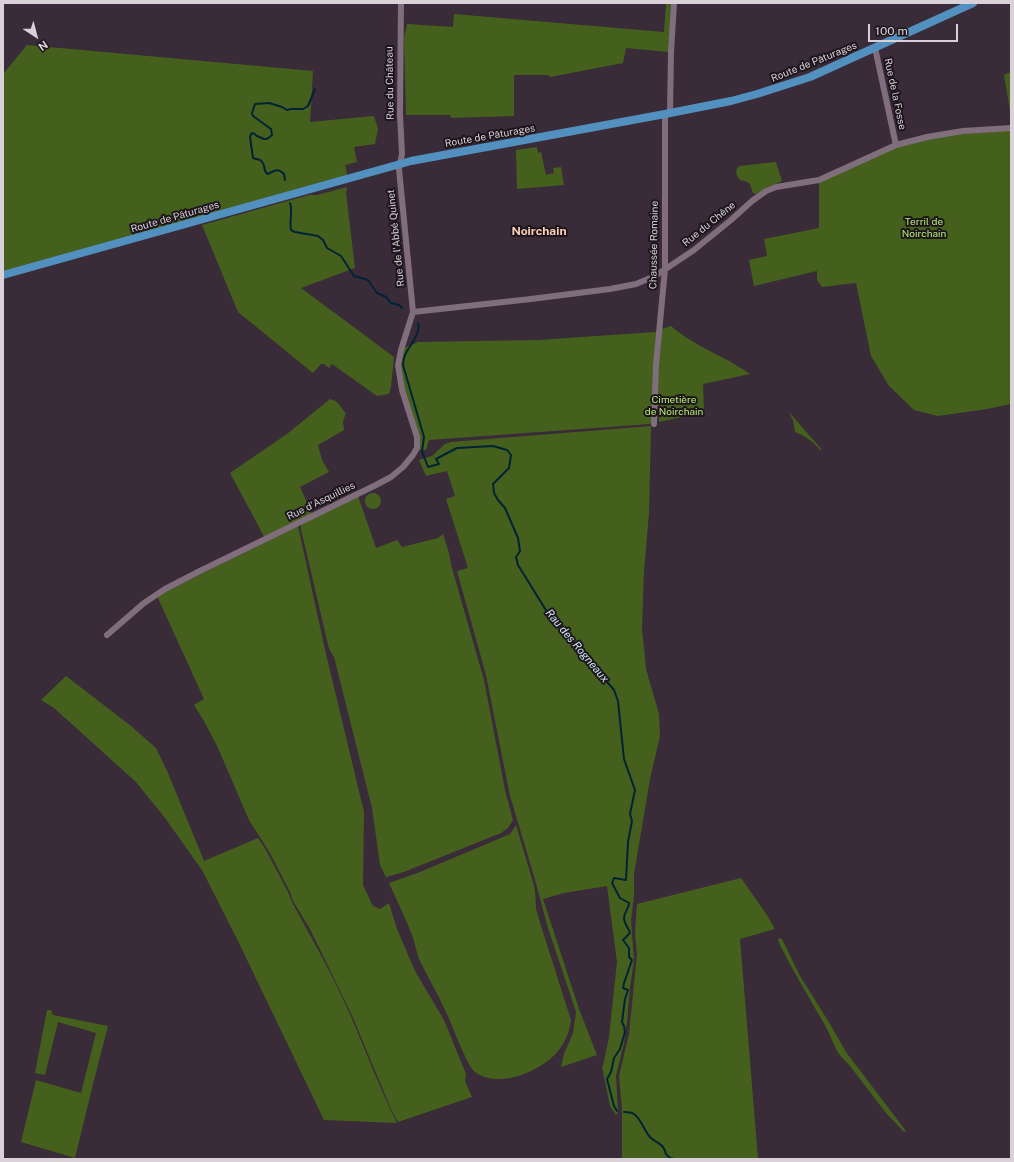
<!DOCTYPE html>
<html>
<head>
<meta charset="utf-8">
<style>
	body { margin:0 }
	#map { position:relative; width:1014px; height:1162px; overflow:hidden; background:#3a2b38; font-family:"Public Sans",sans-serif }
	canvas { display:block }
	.frame { position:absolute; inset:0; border:4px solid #dad0d8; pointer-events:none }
	.north { position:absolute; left:16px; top:16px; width:40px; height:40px; -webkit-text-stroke:3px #1d161c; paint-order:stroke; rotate:144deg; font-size:11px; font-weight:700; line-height:16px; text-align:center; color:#dad0d8 }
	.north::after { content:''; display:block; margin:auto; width:14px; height:18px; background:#dad0d8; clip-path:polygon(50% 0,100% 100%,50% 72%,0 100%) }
	.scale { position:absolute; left:868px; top:24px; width:90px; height:18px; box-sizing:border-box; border:2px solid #dad0d8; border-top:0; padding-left:5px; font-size:12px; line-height:14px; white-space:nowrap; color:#dad0d8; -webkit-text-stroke:3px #1d161c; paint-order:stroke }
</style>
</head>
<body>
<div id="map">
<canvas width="1014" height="1162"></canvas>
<div class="frame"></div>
<div class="north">N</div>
<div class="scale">100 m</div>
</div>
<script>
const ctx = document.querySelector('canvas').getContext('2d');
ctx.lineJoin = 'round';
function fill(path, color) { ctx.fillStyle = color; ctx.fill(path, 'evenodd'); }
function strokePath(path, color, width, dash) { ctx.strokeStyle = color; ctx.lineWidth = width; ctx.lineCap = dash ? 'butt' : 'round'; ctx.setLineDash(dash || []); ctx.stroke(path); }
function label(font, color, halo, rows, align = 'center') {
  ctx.font = font + ' "Public Sans",sans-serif'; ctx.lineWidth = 4; ctx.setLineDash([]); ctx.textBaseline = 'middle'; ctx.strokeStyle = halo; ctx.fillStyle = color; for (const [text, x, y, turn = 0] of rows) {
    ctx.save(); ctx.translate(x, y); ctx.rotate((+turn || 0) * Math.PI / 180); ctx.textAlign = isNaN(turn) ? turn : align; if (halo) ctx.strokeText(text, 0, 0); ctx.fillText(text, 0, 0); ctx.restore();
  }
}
const green = new Path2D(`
	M666,3H671L669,52L626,48L623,63L550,77L548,75H514V116L451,118L450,115H406L404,38L407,24L453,27L454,14L664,32Z
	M27,45L313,71L310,122L374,116L378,129L375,144L354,147L357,162L345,165L348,178L3,275V74Z
	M1011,72V117L1004,75Z
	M1011,128V404L987,409L938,416L914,410L889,386L871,356L856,283L822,287L817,280V271L754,286L749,260L767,256L764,239L819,228V180L896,145L927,137Z
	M537,147L538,153L541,152L546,175L554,173L553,168L561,167L564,185L517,189L516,150Z
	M776,162L782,181L765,188L756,194L753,193C750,185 752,182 740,180L737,176L736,170L739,166Z
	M347,187L346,193L355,268L301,288L394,357L391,387L389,394L377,396L332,364L329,368L324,364H321L313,373L238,312L202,225L309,195H317Z
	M671,326C695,347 725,356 750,374L703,384L704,412L659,422V396L655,397L662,329Z
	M656,332L652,422L650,424L429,440L426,450H419L401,376L400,362L402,349L418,342L538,340Z
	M330,399C341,402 339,407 346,413L343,421L344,430L318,445L322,460L329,472L300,487L313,516L266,540L230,473L287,434Z
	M788,411L822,450H820C813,441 805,436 795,432L793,420Z
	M651,426L649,513L644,571L642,628L646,669L659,714L660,736L650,779L634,874V896L631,920L634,960L630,988L627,1022L624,1043L616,1076L618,1112L616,1115L610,1106L602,1067L603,1066L609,1037L617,962L607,886L564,893L543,899L579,1009L597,1055L561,1067L564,1054L573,1033L576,1012L548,928L534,876L510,796L486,675L457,571L468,568L446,499L455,496L447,471L426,476L419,460L432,456L445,444L451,442Z
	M365 501a8 8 0 1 1 16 0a8 8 0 1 1-16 0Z
	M358,496L376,548L397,540L402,547L438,538L443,534L449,553L452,568L484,680L505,790L513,820L508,828L501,833L404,872L386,877L380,865L372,808L334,657L329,649L301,529V525L303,523Z
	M298,526L326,654L364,812L363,885L373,906L380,909L389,903L397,929L415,971L444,1020L466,1074L465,1081L472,1097L398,1122L391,1109L354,1020L332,974L310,929L293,901L290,892L270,853L249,820L218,748L204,721L194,705L204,699L157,596Z
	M66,676L131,726L156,748L168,773L204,861L258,838L266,850L288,892L292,902C309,934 328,966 343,999C362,1040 377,1083 397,1123L324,1120L237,939L202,870L165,818L136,782L54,708L41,700Z
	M516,825L532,879L535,890L536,909L542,929L571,1020C568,1044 554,1060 533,1070C515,1079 492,1084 475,1072C467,1067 451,1021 445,1010C437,992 427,976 419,959C416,951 415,943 412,935C405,918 397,900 389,883L420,872L503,837L510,834Z
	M741,878L767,915L775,929L740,939L758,1159H622V1110L619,1076L629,1034L637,954L635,934L637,904Z
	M778,938L782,939L800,976L830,1024L846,1052L906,1131L904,1132L886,1113L850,1066L838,1053L827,1029L792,968L779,943Z
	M47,1010H51L53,1015L108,1026L93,1084L75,1158L21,1142L36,1080L81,1093L96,1033L58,1022L45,1075L35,1073Z`);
const stream = new Path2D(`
	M285,180L284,174C278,168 275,170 268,174C262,172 267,164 260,160C258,159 255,159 253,158L250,137L251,134L253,133L257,136L264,139H267L272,135L271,129L253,116L252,113L255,104L269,103L282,107L287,110L291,109H303L308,106L315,89
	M290,203C293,212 289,221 291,230L295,232L318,236L323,240L327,248L341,256L354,276L368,280L377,293L386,297L391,303L399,305L402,308
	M418,323C421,334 409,346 405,355C404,358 403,361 403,365L424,437L422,451L428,467L439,464L436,459L457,448L493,446L507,450L511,455L509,468L493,484L494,493L498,500L505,508L518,538L520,551L516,557L518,565L549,615L559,622L576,646L614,690L618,701L624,759L635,790L630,814L632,821L628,842L626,880L614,878L612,883L620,898L629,903C629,909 624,912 624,918C624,924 629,928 630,933L623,940L629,948V957L632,960L624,983L623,988L628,990L625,999L622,1022L624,1026L625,1032L620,1049L614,1058L611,1072L607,1079L614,1106L617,1111
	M624,1112C628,1112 631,1112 634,1114C642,1120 644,1131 651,1138C658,1144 664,1144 666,1154L670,1158L674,1159`);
const minor = new Path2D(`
	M875,48L896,145
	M670,113L671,52L674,3
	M413,312L531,299L610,289L636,284L655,276L694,250L731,220L752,201L766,191L776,187L819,180L896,145L927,137L963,131L1011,128
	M654,424L656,365L665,269V114
	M107,635L144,603L165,589L200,571L376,485L391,477L403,467L413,455L417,448V437L402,390L398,365L401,350L413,312L399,169L402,154L400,115L401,3`);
const major = new Path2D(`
	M3,275L411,161L665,114L731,101L757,94L810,77L973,3`);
const streetNames = [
	["Route de Pâturages",814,62,-22],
	["Rue du Château",390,83,-91],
	["Rue de la Fosse",895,94,78],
	["Route de Pâturages",490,136,-10],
	["Route de Pâturages",175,217,-16],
	["Rue du Chêne",709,224,-39],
	["Rue de l'Abbé Quinet",396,238,-96],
	["Chaussée Romaine",654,245,-89],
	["Rue d'Asquillies",321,501,-26]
];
const parkNames = [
	["Terril de",924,222],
	["Noirchain",924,234],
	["Cimetière",674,400],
	["de Noirchain",674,412]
];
const waterNames = [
	["Rau des Rogneaux",577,646,50]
];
const quarterNames = [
	["Noirchain",539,231]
];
fill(green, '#45601d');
strokePath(stream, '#022335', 2);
strokePath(minor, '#806e7d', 6);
strokePath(major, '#5291bf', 8);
label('10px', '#dad0d8', '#1d161c', streetNames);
label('10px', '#b8ea74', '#1d161c', parkNames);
label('italic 11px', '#d0e6f5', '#1d161c', waterNames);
label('bold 12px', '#fcd0b7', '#1d161c', quarterNames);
</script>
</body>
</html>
